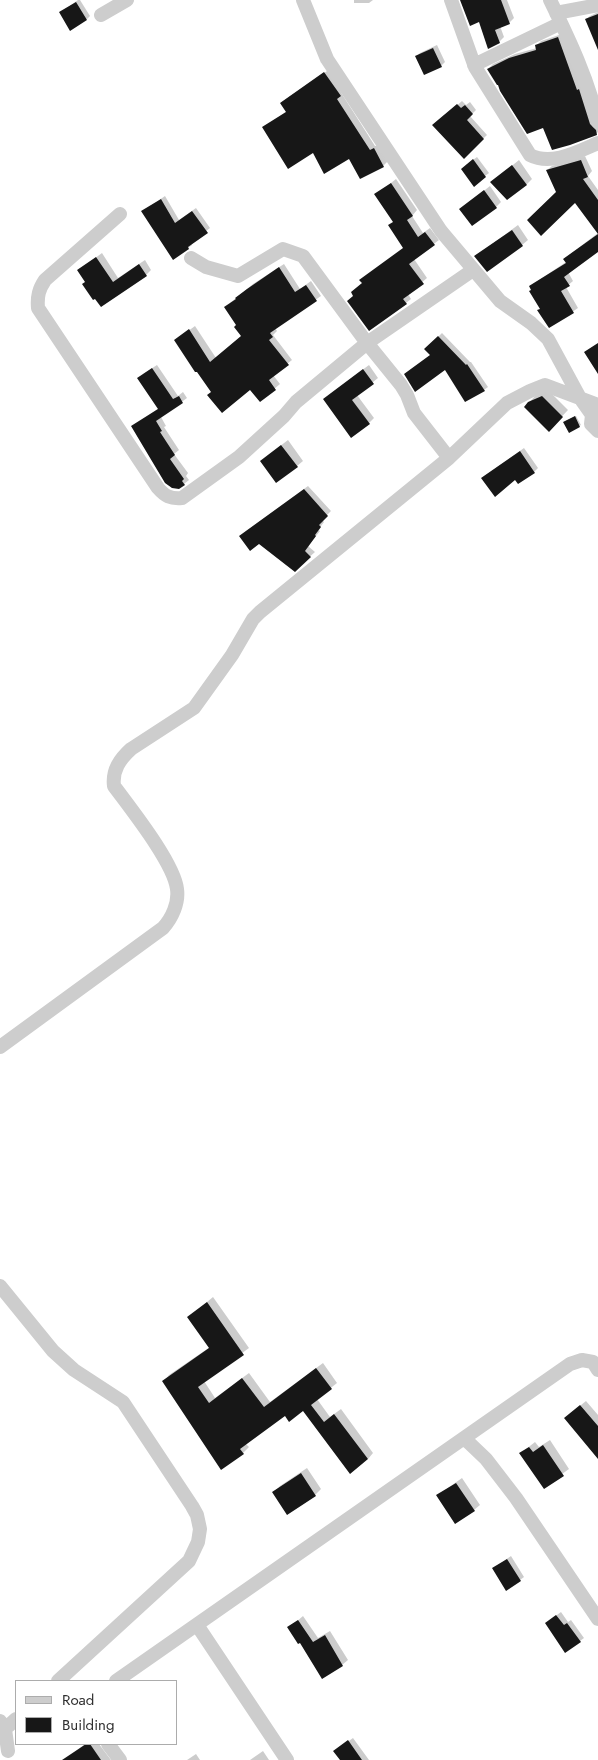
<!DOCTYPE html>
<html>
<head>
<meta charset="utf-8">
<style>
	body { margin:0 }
	#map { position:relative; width:598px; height:1760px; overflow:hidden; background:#fff; font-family:Jost,sans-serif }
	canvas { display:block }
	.legend { position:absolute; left:15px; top:1680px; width:162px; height:65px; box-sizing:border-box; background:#fff; border:1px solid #acacac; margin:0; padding:6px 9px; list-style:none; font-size:15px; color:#303030 }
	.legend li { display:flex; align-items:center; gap:10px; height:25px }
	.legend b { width:25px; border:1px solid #acacac }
</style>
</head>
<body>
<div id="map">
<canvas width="598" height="1760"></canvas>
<ul class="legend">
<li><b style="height:6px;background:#cdcdcd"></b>Road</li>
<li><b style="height:14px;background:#171717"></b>Building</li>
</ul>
</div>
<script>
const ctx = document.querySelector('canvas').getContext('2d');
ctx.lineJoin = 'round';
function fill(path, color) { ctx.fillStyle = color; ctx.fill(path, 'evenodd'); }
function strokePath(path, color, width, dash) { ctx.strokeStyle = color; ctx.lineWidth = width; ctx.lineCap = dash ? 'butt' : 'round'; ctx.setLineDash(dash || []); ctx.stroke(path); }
const shadow = new Path2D(`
	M78,0H80L90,16L87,19L60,13Z
	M354,0H373L369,3H354Z
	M462,0H507L514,18L509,23L500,26L504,37L499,42Z
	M598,12V39L586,19L590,16Z
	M562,34L598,124V132L596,134L543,126L488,69L493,64L515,54L537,48L536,46L541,41Z
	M437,45L445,62L441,66L424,74L416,57L420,53Z
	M330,69L342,94L375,146L379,145L388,161L383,166L350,158L313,152L264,127L287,111L281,103L286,99Z
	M462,101L466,105L470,102L476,110L470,116L487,135L464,157L438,122Z
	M585,156L592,171L588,176L598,190V232L575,201L557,192L547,170L552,166Z
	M477,157L489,173L485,176L466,165Z
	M519,160L532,179L527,184L492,182Z
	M396,179L417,210L412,216L423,233L430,228L439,240L414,259L427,278L408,294L411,299L406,303L369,329L404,247L394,221L376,195Z
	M490,186L501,202L496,207L461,209Z
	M165,196L179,220L196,208L210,228L191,243L192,245L188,248L143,211Z
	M518,225L528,240L522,245L476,256Z
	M598,233V251L568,272L573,281L566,287L578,308L550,327L530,286L566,262L564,259L569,255Z
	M102,253L118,278L145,260L151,270L146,275L101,306L79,270Z
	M284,264L300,289L311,281L321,296L275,328L277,331L273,335L292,360L273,375L280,384L260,401L250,388L212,391L176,340L195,326L216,358L242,336L230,303L253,284Z
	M442,333L470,362H471L488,387L484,390L445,369L426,349Z
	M157,365L178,396L183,392L187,398L161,417L166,426L164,427L179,450L174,454L188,473L186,476L189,480L184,484L133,426L159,408L143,374Z
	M369,365L378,378L357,395L374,418L369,423L330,394Z
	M548,390L568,410L549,430L525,407L535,396Z
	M576,416L581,425L579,426L566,421Z
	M288,440L303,461L297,466L267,456Z
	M524,448L538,468L534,472L519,483L516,479L486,475Z
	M308,486L331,511L322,520L324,522L318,530L320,531L308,546L315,552L295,570L245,532Z
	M213,1297L249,1348L204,1381L215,1398L249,1373L270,1402L323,1363L337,1383L317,1399L330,1417L341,1409L373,1453L368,1459L303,1410L285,1414L246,1444L249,1447L243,1453L164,1381L169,1375L210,1347L189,1317Z
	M586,1401L598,1415V1457L571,1413Z
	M550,1440L569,1469L544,1487L521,1453L535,1442L539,1447Z
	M307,1468L321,1489L315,1495L274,1492L280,1486Z
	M462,1478L480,1505L474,1510L438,1495Z
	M511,1556L524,1577L520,1580L498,1565Z
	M561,1612L568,1622L571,1620L584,1638L580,1641L546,1623Z
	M303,1616L318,1638L330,1631L348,1660L342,1665L301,1641L289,1628Z
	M353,1738L369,1760H341L339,1748Z
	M85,1744H99L111,1760H74L71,1755Z
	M263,1751L269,1760H250Z
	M196,1754L200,1760H187Z`);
const building = new Path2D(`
	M460,0H501L510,24L495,30L500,43L488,49L479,22L470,26Z
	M76,2L87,20L70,31L59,12Z
	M598,14V50L585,19Z
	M558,37L577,90L579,89L590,124L596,130L597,135L570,145L552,150L543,128L527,134L500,91L498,85H497L487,69L509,58L536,50L535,45Z
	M433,48L442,67L424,75L415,56Z
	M324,72L341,96L337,99L370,150L374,148L384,167L360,179L349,159L324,174L313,153L288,169L262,127L286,112L280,103Z
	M457,104L461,108L465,105L473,114L467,120L484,139L464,159L432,125Z
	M473,159L486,177L474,187L461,169Z
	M581,160L588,177L583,179L598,200V252L564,277L570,286L561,291L574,313L549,328L537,310L540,309L529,291L531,290L529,286L566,263L563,259L598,234L575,203L541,236L527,220L556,192L546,170Z
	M512,165L527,185L507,200L490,182Z
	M391,183L413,216L407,220L418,237L425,232L435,245L409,264L424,284L403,299L407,304L369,331L347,301L353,296L351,292L362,283L359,280L403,248L388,225L393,222L374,194Z
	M484,190L497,208L472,226L459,209Z
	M161,199L175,223L192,211L208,233L188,247L189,249L173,260L141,211Z
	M512,230L523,246L487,272L474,256Z
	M96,257L113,282L139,264L147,276L101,307L95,299L93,300L82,284L85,282L77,270Z
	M279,267L295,292L306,285L317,301L270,333L273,337L269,340L289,365L269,380L276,390L260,402L250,390L222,413L207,395L211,392L197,372H195L174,340L189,329L210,362L241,336L234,327L236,325L224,307L236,299L235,298L247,289Z
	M438,336L466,365L467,364L485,391L465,402L445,370L415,392L404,374L430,355L424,349Z
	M598,343V374L584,352Z
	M152,368L173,399L179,396L183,403L156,421L162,431L160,432L175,455L170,459L184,479L182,481L185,485L179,489L172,488L165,483L131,426L158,409L137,378Z
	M363,369L374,384L352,400L370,424L351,438L323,399Z
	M542,396L563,417L549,432L524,407L528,402Z
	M575,416L580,427L569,433L563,422Z
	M281,445L298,467L276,483L260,461Z
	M520,451L535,473L518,484L515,480L495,497L481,478Z
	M304,489L328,516L319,525L321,527L315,535L316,536L305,551L311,557L295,572L259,544L250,551L239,536Z
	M207,1302L244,1355L198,1387L209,1403L242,1378L264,1407L316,1368L332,1389L311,1405L324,1422L334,1414L368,1459L350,1474L303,1411L289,1422L285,1416L240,1449L244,1454L221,1470L162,1381L209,1348L187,1317Z
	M580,1405L598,1426V1459L564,1418Z
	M543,1445L564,1476L544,1489L519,1453L529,1447L533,1452Z
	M301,1473L316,1496L287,1515L272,1492Z
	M456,1483L475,1511L455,1524L436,1495Z
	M507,1559L521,1581L506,1591L492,1568Z
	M556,1615L564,1625L567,1623L581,1642L565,1653L545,1623Z
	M298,1620L313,1642L325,1635L343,1666L322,1679L300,1643L298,1644L287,1627Z
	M348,1740L362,1760H340L333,1751Z
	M86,1744H90L101,1760H62Z`);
const minor = new Path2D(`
	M303,0L327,59L441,231L500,301L531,323L548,339L580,398L592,415L591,424L598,431
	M451,0L475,67L530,155C551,166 577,152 598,143
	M550,0C569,39 588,79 598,122
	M556,13L598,5
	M101,15L127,0
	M474,65L561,23
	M120,214L45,280C39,289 37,296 38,308L158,488C165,496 170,499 182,498L239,457L284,416L296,402L367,343L473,270
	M191,258L206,267L238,276L283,249L303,256L367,343L401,385L407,395L414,413L449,458
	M0,1047L163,928C172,918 179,903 177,889C174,863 131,809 114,786C112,770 120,759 131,749L194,708L232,655L253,619L260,612L449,458L507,403L530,391L545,385L598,405
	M0,1286L53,1351L74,1370L123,1402L192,1506L197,1515L200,1529L198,1542L189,1561L58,1681
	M464,1438L486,1459L516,1498L598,1619
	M197,1625L287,1760
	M116,1681L570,1364L582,1360L593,1362L598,1370
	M0,1721L5,1729L8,1751
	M5,1729L16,1719
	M108,1744L120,1760`);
fill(shadow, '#0003');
fill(building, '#171717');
strokePath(minor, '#cdcdcd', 14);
</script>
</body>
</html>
